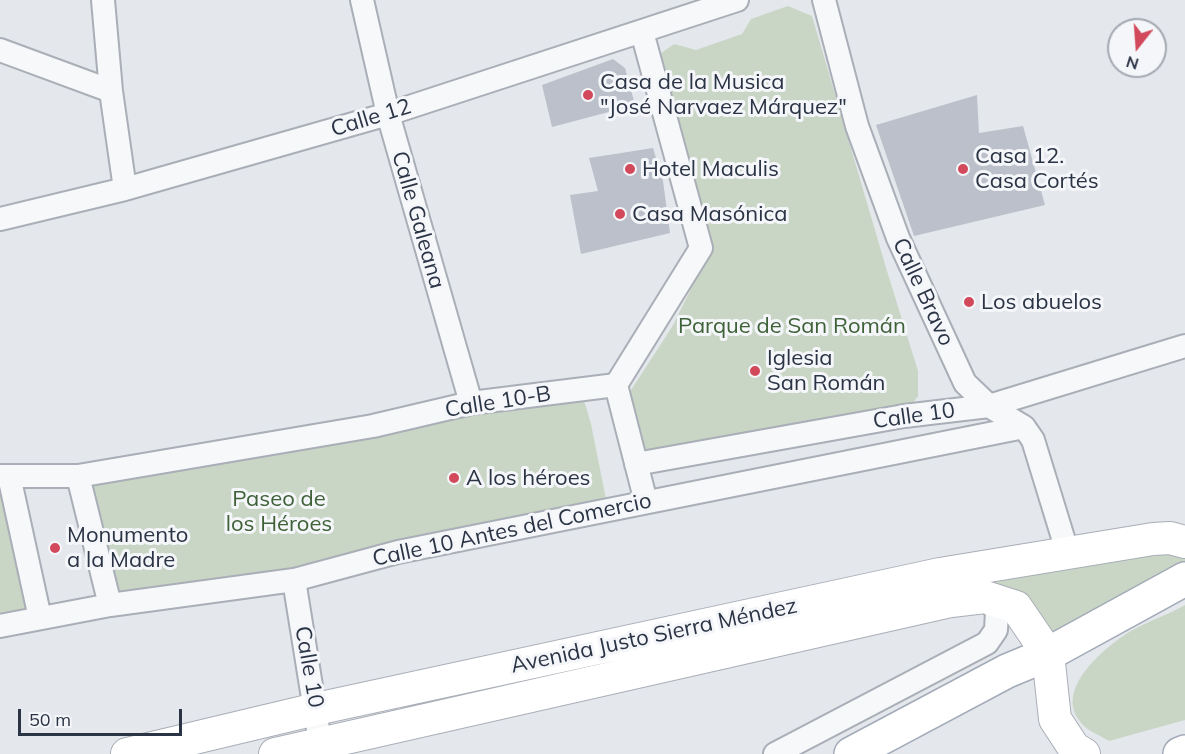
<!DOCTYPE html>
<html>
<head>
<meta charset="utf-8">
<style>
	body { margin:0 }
	#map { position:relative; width:1185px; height:754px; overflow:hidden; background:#e4e7ec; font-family:Mulish,sans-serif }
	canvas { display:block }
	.north { position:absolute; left:1107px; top:18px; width:60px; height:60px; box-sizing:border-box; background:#f4f6f9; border:2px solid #a4a8b1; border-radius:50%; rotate:197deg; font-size:16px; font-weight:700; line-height:24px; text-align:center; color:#2b3445 }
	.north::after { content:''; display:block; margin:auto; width:21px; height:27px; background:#d1495b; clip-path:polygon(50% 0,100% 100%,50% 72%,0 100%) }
	.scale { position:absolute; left:18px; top:709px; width:164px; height:27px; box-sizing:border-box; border:3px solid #2b3445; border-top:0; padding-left:8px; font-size:18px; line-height:21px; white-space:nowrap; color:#2b3445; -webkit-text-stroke:4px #f4f6f9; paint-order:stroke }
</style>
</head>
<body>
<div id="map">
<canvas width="1185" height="754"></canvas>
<div class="north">N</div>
<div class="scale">50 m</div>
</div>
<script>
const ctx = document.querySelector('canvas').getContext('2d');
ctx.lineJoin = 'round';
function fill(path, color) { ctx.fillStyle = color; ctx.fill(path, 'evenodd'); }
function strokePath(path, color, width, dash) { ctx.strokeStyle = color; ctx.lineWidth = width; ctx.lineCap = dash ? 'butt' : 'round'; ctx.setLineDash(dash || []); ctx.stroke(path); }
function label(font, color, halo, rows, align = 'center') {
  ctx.font = font + ' Mulish,sans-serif'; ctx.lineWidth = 6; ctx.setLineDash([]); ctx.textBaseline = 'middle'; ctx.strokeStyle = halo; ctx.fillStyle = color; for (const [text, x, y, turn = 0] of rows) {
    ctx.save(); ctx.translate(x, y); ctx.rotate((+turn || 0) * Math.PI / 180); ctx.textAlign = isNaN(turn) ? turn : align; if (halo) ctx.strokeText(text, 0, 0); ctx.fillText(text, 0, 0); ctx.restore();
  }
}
const green = new Path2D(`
	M788,6L812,16L887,271L918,371V396L904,415L663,459L633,449L622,404L672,327L710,251L653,59L674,44L696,50L742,34L751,19Z
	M581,390L591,424L608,509L294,580L110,605L78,476Z
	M0,476L39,618L0,626Z
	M1142,547L1185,556V579L1048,654L973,585Z
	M1185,605V720L1109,741C1099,735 1085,730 1079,720C1055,688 1106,646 1131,631C1148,621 1168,615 1185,605Z`);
const building = new Path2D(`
	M613,59L625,68L635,105L552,127L542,85Z
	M977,95L979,133L1023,126L1045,205L914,236L876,125Z
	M653,148L663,181L670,233L581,254L570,195L598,191L589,158Z`);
const minor = new Path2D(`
	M103,0L111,91L125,189
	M362,0L388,114L471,403
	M824,0L857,126L898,238L965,383L989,406L1024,427L1033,440L1068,554
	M0,50L111,91
	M0,219L125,189L388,114L737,0
	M616,385L701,248L642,32
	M616,385L646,502
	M636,464L904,416L989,406L1185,346
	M0,476H78L373,426L471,403L616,385
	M9,476L40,618
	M78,476L110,605
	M294,580L322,754
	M0,626L110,605L294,580L398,552L1024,427
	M775,754L987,643L996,630L997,611L985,597`);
const secondary = new Path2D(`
	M127,754L316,709L940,574L1153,539L1170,538L1185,542
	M275,754L951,601L985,597L1016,607L1048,654L1055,719L1074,748L1084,754`);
const primary = new Path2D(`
	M851,754L1007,671L1048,654L1185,579
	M1180,754L1185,752`);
const markers = [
	[588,95,6,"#d1495b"],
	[630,169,6,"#d1495b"],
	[963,169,6,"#d1495b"],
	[620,214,6,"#d1495b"],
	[969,302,6,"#d1495b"],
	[755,371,6,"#d1495b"],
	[454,478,6,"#d1495b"],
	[55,548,6,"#d1495b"]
];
const poiNames = [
	["Casa de la Musica",600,82],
	["\"José Narvaez Márquez\"",600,107],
	["Casa 12.",975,156],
	["Casa Cortés",975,181],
	["Hotel Maculis",642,169],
	["Casa Masónica",632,214],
	["Los abuelos",981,302],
	["Iglesia",767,358],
	["San Román",767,383],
	["A los héroes",466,478],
	["Monumento",67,535],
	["a la Madre",67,560]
];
const streetNames = [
	["Calle 12",371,118,-17],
	["Calle Galeana",418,220,74],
	["Calle Bravo",923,292,65],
	["Calle 10-B",498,402,-9],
	["Calle 10",914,416,-8],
	["Calle 10 Antes del Comercio",512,530,-12],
	["Avenida Justo Sierra Méndez",654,636,-12],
	["Calle 10",309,667,80]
];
const parkNames = [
	["Parque de San Román",792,326],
	["Paseo de",279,499],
	["los Héroes",279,524]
];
fill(green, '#c9d6c5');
fill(building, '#bbc0ca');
strokePath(minor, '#a9aeb7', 26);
strokePath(secondary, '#a9aeb7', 34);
strokePath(primary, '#a3abb8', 36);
strokePath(minor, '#f7f8fa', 22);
strokePath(secondary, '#fff', 32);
strokePath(primary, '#fff', 33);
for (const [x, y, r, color] of markers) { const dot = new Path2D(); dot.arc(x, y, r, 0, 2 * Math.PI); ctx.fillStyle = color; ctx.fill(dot); strokePath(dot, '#f4f6f9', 2); }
label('22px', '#2b3445', '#f4f6f9', poiNames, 'left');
label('22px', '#2b3445', '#f4f6f9', streetNames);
label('22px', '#3f6138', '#f4f6f9', parkNames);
</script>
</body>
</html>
